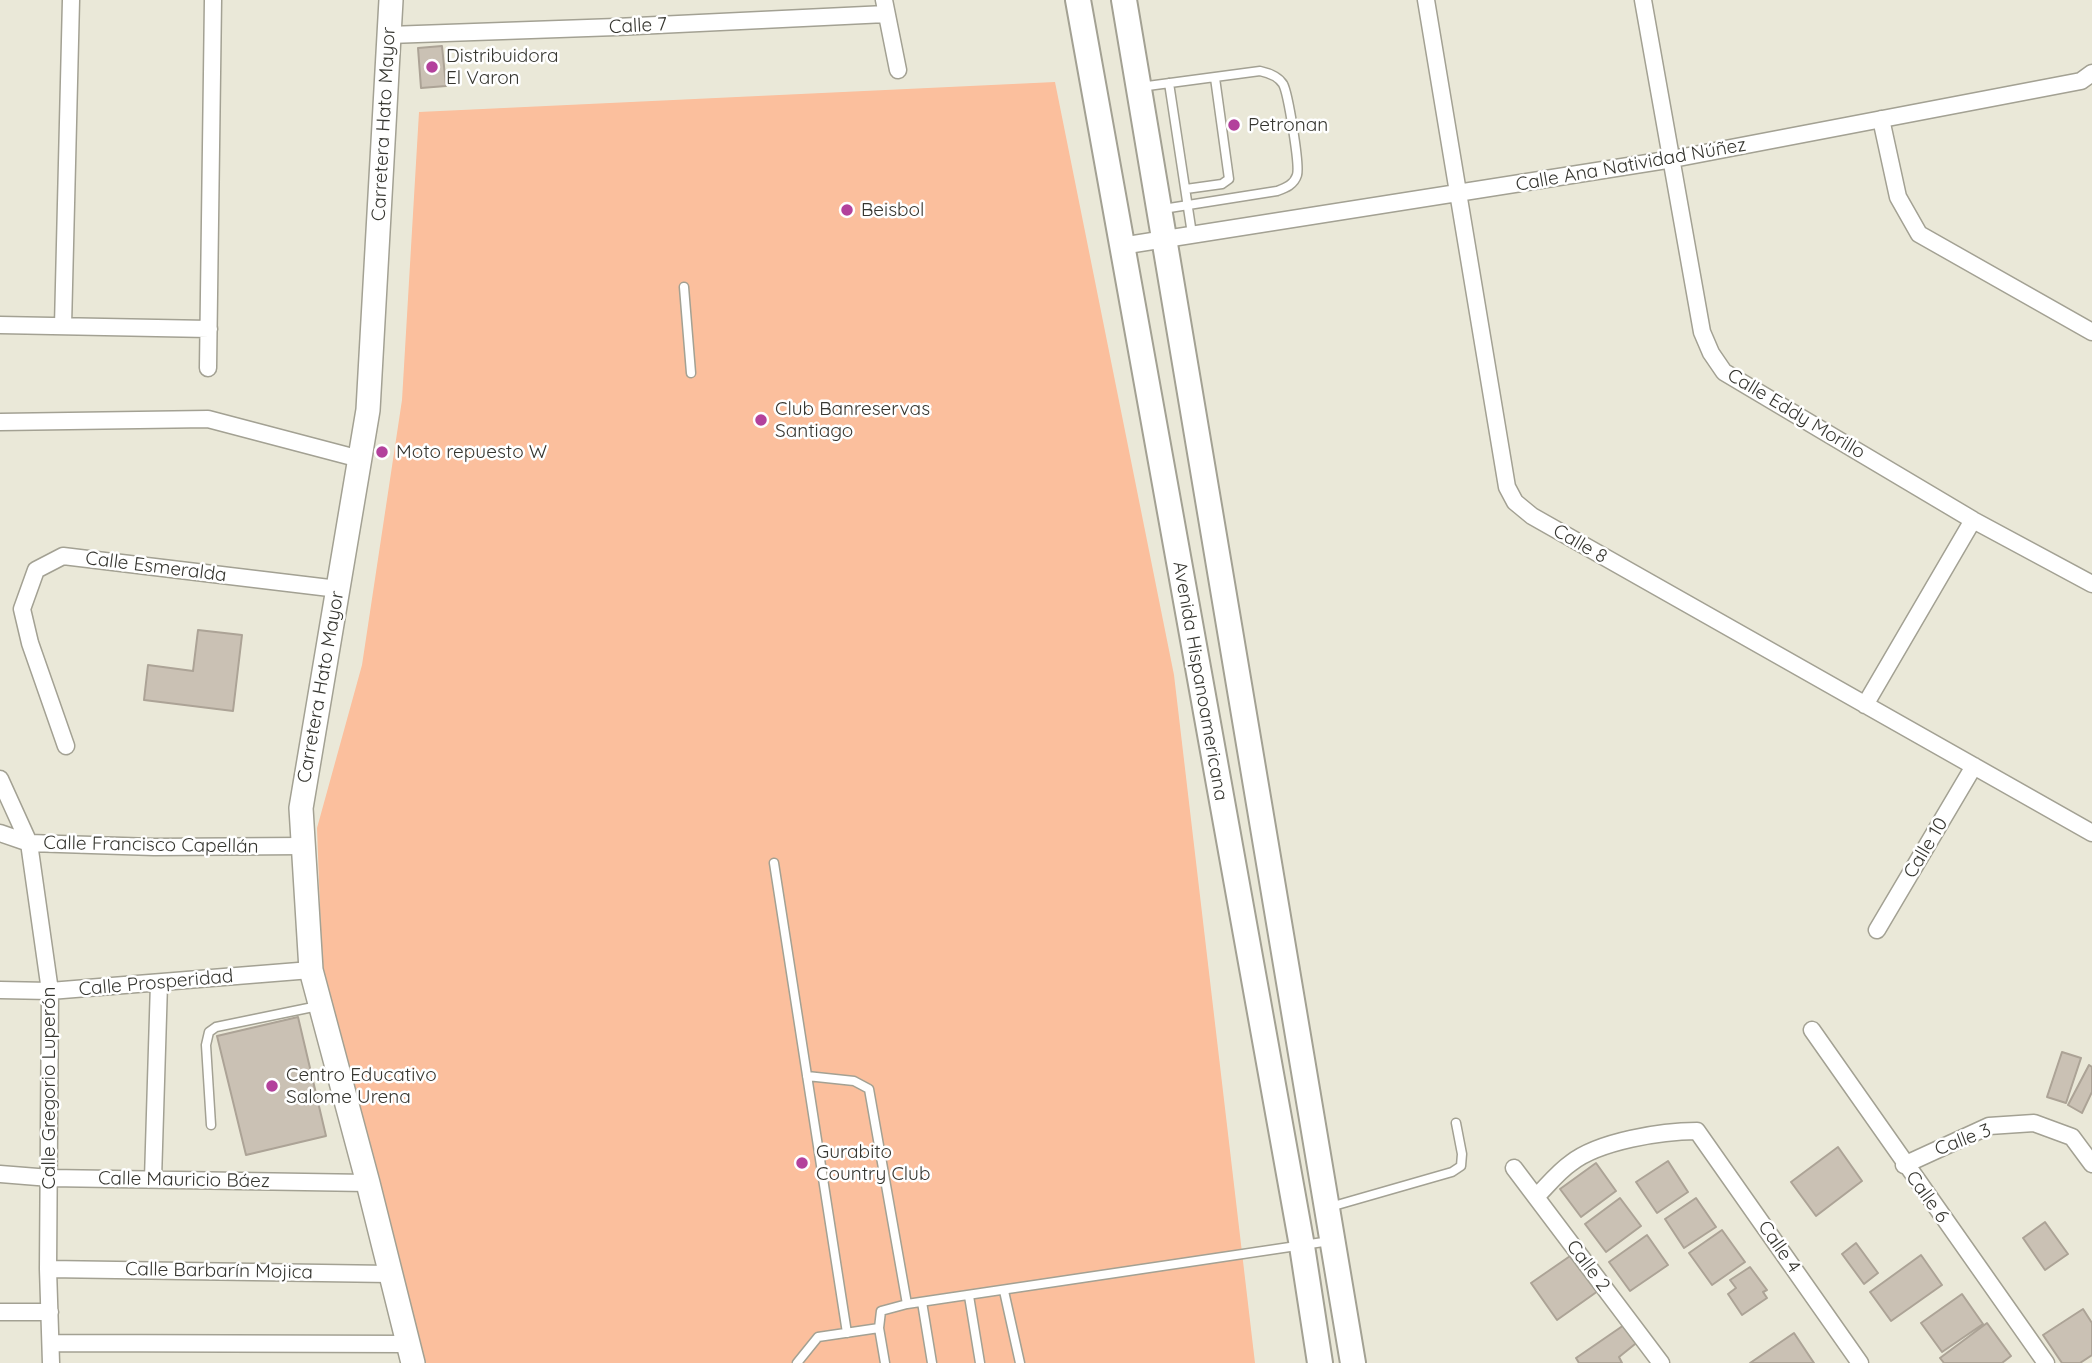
<!DOCTYPE html>
<html>
<head>
<meta charset="utf-8">
<style>
	body { margin:0 }
	canvas { display:block; background:#eae8d8 }
</style>
</head>
<body>
<canvas width="2092" height="1363"></canvas>
<script>
const ctx = document.querySelector('canvas').getContext('2d');
ctx.lineJoin = 'round';
function fill(path, color) { ctx.fillStyle = color; ctx.fill(path, 'evenodd'); }
function strokePath(path, color, width, dash) { ctx.strokeStyle = color; ctx.lineWidth = width; ctx.lineCap = dash ? 'butt' : 'round'; ctx.setLineDash(dash || []); ctx.stroke(path); }
function label(font, color, halo, rows, align = 'center') {
  ctx.font = font + ' Quicksand,sans-serif'; ctx.lineWidth = 5; ctx.setLineDash([]); ctx.textBaseline = 'middle'; ctx.strokeStyle = halo; ctx.fillStyle = color; for (const [text, x, y, turn = 0] of rows) {
    ctx.save(); ctx.translate(x, y); ctx.rotate((+turn || 0) * Math.PI / 180); ctx.textAlign = isNaN(turn) ? turn : align; if (halo) ctx.strokeText(text, 0, 0); ctx.fillText(text, 0, 0); ctx.restore();
  }
}
const green = new Path2D(`
	M1055,82L1174,675L1255,1363H423L322,963L317,828L362,665L402,400L419,112Z`);
const building = new Path2D(`
	M442,46L446,86L421,88L418,48Z
	M198,630L242,635L233,711L144,700L148,665L193,671Z
	M298,1017L326,1136L246,1155L217,1036Z
	M2062,1052L2081,1058L2066,1103L2047,1097Z
	M2089,1065L2092,1067V1092L2082,1113L2068,1105Z
	M1838,1147L1862,1181L1816,1216L1791,1182Z
	M1668,1161L1688,1192L1657,1213L1636,1182Z
	M1596,1163L1616,1191L1581,1217L1560,1189Z
	M1620,1198L1641,1226L1606,1252L1585,1224Z
	M1696,1198L1716,1227L1684,1248L1665,1219Z
	M2045,1222L2068,1254L2045,1270L2023,1238Z
	M1722,1230L1745,1262L1712,1285L1689,1253Z
	M1647,1235L1668,1265L1630,1291L1609,1262Z
	M1856,1243L1878,1273L1864,1284L1842,1254Z
	M1573,1254L1598,1291L1557,1320L1531,1283Z
	M1921,1255L1942,1285L1891,1321L1870,1292Z
	M1750,1267L1767,1290L1763,1292L1767,1298L1742,1315L1728,1294L1736,1288L1730,1280Z
	M1962,1294L1983,1324L1942,1352L1921,1323Z
	M2083,1309L2092,1323V1355L2080,1363H2062L2043,1335Z
	M1987,1323L2011,1356L2002,1363H1944L1940,1358Z
	M1624,1325L1640,1340L1619,1357L1622,1363H1579L1576,1358Z
	M1794,1333L1814,1363H1750Z`);
const lane = new Path2D(`
	M1169,83L1192,234
	M1140,87L1260,71C1269,73 1278,76 1283,84C1288,93 1300,165 1297,175C1294,185 1285,188 1277,191L1163,209
	M1186,189L1222,184L1229,179L1215,78
	M684,287L691,373
	M774,863L847,1333
	M807,1076L854,1081L869,1089L907,1304
	M211,1125L206,1045L209,1032L216,1027L318,1006
	M1330,1207L1452,1172L1461,1166L1462,1154L1456,1123
	M1004,1291L1020,1363
	M969,1296L980,1363
	M922,1302L932,1363
	M797,1363L818,1337L879,1328
	M885,1363L879,1328L881,1311L907,1304L1330,1241`);
const street = new Path2D(`
	M884,0L898,70
	M1426,0L1507,487L1515,502L1532,516L2092,833
	M1643,0L1702,332L1711,353L1724,372L1973,520L2092,584
	M389,35L616,27L886,14
	M1881,119L1898,197L1919,234L2092,332
	M1121,246L1673,159L2081,81L2092,73
	M0,325L209,329
	M63,326L71,0
	M208,368L213,0
	M0,422L208,419L360,459
	M1865,705L1973,520
	M66,746L30,643L22,609L36,570L63,556L338,589
	M0,779L29,843L50,991L48,1269L51,1363
	M0,833L29,843L154,847L304,846
	M1877,930L1974,766
	M0,990L50,991L311,970
	M1812,1030L2046,1363
	M1904,1165L1989,1126L2034,1123L2072,1137L2092,1164
	M1514,1168L1661,1363
	M0,1174L50,1178L368,1183
	M153,1179L159,983
	M1536,1197C1547,1186 1558,1172 1571,1163C1599,1141 1662,1131 1697,1131L1860,1363
	M48,1269L390,1274
	M0,1312H50
	M51,1343L408,1344`);
const secondary = new Path2D(`
	M391,0L368,410L301,808L311,970L368,1183L413,1363`);
const primary = new Path2D(`
	M1078,0L1302,1246L1320,1363
	M1124,0L1353,1363`);
const markers = [
	[432,67,7,"#b3419c"],
	[1234,125,7,"#b3419c"],
	[847,210,7,"#b3419c"],
	[761,420,7,"#b3419c"],
	[382,452,7,"#b3419c"],
	[272,1086,7,"#b3419c"],
	[802,1163,7,"#b3419c"]
];
const streetNames = [
	["Calle 7",638,26,-3],
	["Carretera Hato Mayor",384,124,-87],
	["Calle Ana Natividad Núñez",1631,165,-10],
	["Calle Eddy Morillo",1796,414,31],
	["Calle 8",1580,544,30],
	["Calle Esmeralda",156,567,7],
	["Avenida Hispanoamericana",1200,681,80],
	["Carretera Hato Mayor",321,687,-80],
	["Calle Francisco Capellán",151,845,1],
	["Calle 10",1926,848,-59],
	["Calle Prosperidad",156,983,-5],
	["Calle Gregorio Luperón",49,1088,-90],
	["Calle 3",1963,1140,-21],
	["Calle Mauricio Báez",184,1180,1],
	["Calle 6",1927,1197,54],
	["Calle 4",1779,1247,55],
	["Calle 2",1588,1266,53],
	["Calle Barbarín Mojica",219,1271,1]
];
const poiNames = [
	["Distribuidora",446,56],
	["El Varon",446,78],
	["Petronan",1248,125],
	["Beisbol",861,210],
	["Club Banreservas",775,409],
	["Santiago",775,431],
	["Moto repuesto W",396,452],
	["Centro Educativo",286,1075],
	["Salome Urena",286,1097],
	["Gurabito",816,1152],
	["Country Club",816,1174]
];
fill(green, '#fbbf9d');
fill(building, '#cac1b4');
strokePath(building, '#aca396', 2);
strokePath(lane, '#a3a193', 11);
strokePath(street, '#a3a193', 19);
strokePath(secondary, '#a3a193', 26);
strokePath(primary, '#a3a193', 28);
strokePath(lane, '#fff', 8);
strokePath(street, '#fff', 16);
strokePath(secondary, '#fff', 23);
strokePath(primary, '#fff', 24);
for (const [x, y, r, color] of markers) { const dot = new Path2D(); dot.arc(x, y, r, 0, 2 * Math.PI); ctx.fillStyle = color; ctx.fill(dot); strokePath(dot, '#fff', 2.5); }
label('19px', '#363630', '#fff', streetNames);
label('19px', '#363630', '#fff', poiNames, 'left');
</script>
</body>
</html>
